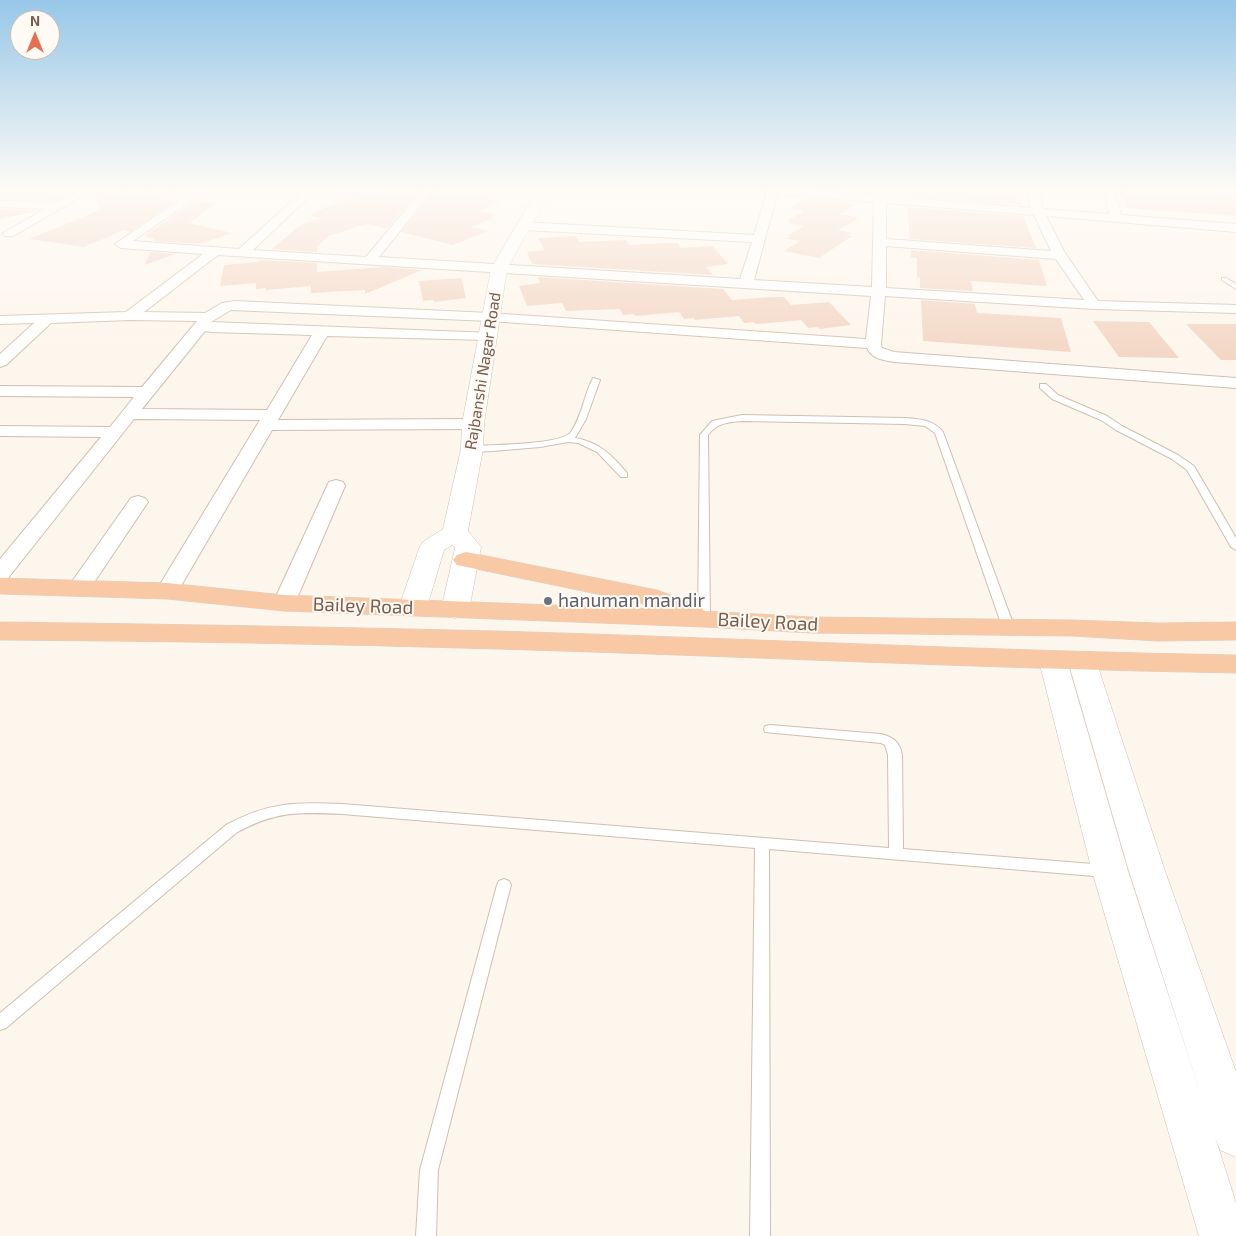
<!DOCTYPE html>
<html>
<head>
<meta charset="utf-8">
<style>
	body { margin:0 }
	#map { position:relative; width:1236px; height:1236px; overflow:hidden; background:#fdf6ec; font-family:"Exo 2",sans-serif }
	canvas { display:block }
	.north { position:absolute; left:10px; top:10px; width:50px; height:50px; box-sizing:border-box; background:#fffaf3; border:1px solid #cabbb1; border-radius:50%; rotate:0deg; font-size:14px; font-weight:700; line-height:20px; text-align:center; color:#7a5c4d }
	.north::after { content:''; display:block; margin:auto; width:18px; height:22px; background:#e76f51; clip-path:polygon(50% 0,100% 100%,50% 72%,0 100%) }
</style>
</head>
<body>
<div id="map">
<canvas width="1236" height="1236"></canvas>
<div class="north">N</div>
</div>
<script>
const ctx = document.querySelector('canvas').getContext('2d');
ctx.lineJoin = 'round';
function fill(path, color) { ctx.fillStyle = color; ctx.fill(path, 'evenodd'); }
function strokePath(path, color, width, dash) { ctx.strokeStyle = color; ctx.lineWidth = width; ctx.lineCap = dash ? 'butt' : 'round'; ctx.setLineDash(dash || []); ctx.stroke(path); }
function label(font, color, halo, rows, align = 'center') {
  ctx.font = font + ' "Exo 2",sans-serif'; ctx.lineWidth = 4; ctx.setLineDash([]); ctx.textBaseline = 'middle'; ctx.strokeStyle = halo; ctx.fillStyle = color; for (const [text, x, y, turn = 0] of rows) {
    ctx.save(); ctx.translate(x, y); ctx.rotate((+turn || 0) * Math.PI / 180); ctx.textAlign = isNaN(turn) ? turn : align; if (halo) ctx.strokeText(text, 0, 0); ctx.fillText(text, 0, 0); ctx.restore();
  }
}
const building = new Path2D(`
	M117,190L181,191L158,200L175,201L130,232L124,230L84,247L29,239L100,210L95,194H106Z
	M396,190H419L387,229L366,224L342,232L328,236L317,247V252L272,249L300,225L321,218L309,215L315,213L313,212L364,194L378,197Z
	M435,190H506L507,191L488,199L500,201L480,211L497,215L491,217L494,218L472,227L488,231L453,245L401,232Z
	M909,190L1020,197L1021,205L908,196Z
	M1120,190H1175L1230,194L1236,204V216L1126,208Z
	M0,193L68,194L57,200L0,199Z
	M807,198L859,203L840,214L859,218L838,230L852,233L848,236H852L819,258L784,251L800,241L786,239L790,236H787L804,226L788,223L791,220H788L804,211L790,208Z
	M194,202H217L190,223L232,233L200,244L154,241V239L144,236Z
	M907,207L1023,216L1036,248L910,239Z
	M0,209L38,211L0,219Z
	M576,236L579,242L626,240L629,245L666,243H677L681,248L713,246L728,264L706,267L713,275L532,264L527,252L544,250L538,238Z
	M911,250L1039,260L1047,286L971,281L973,291L920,288V278L917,277V258H911Z
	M150,252L176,254L145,265Z
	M261,260L317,263V272L385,267L422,270L365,294V290L311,293V286L266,290V288L256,289V283L220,286L224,265L257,262Z
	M538,277L723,289L732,300L772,297H784L791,305L829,302L851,325L820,329L818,327L808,328L801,320L756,324L754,322L744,323L739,316L695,320L694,318L684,319L679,312L635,316L634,314L623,315L620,309L566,311L562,303L527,306L519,286L540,283Z
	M461,278L466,298L434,302L433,300L423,301L419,281Z
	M921,300L975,304L977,313L1061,318L1071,352L923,341Z
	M1093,321L1149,322L1179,358L1119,357Z
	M1186,324H1236V360H1221Z`);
const service = new Path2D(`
	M1222,278H1226L1236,284V289L1222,280Z
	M593,378L600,380L586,419L575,438C599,442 612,455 627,473V477H621L597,452L578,443L568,442L540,447L493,451L472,452L468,449L472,446C490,445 561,445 571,432C582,416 584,395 593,378Z
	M1040,384H1046L1058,395L1107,416L1122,426L1178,455L1194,466L1236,538V550L1231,547L1187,470L1172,459L1116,430L1101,420L1052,399L1040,388Z
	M742,415L905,418C920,419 934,420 943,432L1015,629L1013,631L1009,632L1003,629L935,433L925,426L905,424L742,421C728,422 717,423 708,435L710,619L704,622L700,621L698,619L700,435L712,421Z
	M770,725L881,734C893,737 900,742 902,755L903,849L1106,865L1111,867L1113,871L1111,875L1106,877L769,849L770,1236H750L755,848L342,814C299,812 275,811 236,833L6,1028L0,1030V1013L226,825C268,802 295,802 342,804L889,848L888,755L885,745L881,743L765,732L764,729L765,726Z
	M504,879L509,881L511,885L438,1170L436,1236H416L420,1170L497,885L499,881Z`);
const minor = new Path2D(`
	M79,190H93L13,236H5L3,233L45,209L0,207V201L57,202Z
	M194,190H207L133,241L239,249L304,190H316L253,250L366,257L422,190H433L379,257L740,279L752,242L524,230L518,226L524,222L754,235L767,193L762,190H812L875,195L876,190H887L886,196L1031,208L1028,197L1034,194L1040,197L1043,209L1109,214L1103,190H1114L1121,215L1236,224V232L1046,216L1065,253L1098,301L1236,305V313L1094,309L885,296L881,344L882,348L894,352L1236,378V388L894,362C883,360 872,359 867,348L490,321L231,310L211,322L492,333L494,336L492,339L487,340L327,336L278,420L473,419L479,420L482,424L479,428L473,429L272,430L178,591L175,596L167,598L159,596L156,591L260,420L134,419L8,578L0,579V559L101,437L0,436V426L110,427L134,397L0,396V386L142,387L197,321L130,320L51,323L6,365L0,367V354L34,323L0,324V316L126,312L203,254L121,248L115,244ZM777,194L874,202L872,287L754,280ZM886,203L1034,215L1051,251L886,239ZM886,246L1056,259L1084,300L886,288ZM218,255L871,296L866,339L490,313L235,301L222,303L205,313L144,312ZM205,331L211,332L312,335L267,410L142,409Z
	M336,480L343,482L345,486L295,603L292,608L284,610L276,608L273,603L327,486L329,482Z
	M138,496L145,498L148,502L87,593L79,595L71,593L68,588L71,583L131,498Z`);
const tertiary = new Path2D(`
	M537,190H551L507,269L484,424L483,449L468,531L481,547L469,610L465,616L455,618L445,616L441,610L455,548L452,545L444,550L427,607L423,613L413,615L403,613L399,607L420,546L424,541L443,529L461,449L462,424L491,269Z
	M1053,652L1063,655L1067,661L1128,871L1202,1098L1128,868L1068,661L1072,655L1082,652L1092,655L1096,661L1164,868L1236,1072V1157L1220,1150L1215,1137L1236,1203V1236H1199L1092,871L1039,661L1043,655Z`);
const trunk = new Path2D(`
	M466,552L657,590L701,606L704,611L811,617L1072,620L1158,623L1236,622V640L1158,641L1072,636L811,633L704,627L284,611L167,599L0,594V578L167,583L284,595L660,609L650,605L457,565L453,560L457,555Z
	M0,622C166,624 331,627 497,631C743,638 989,651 1236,655V673C989,669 743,656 497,649C331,644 166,641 0,640Z`);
const markers = [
	[548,601,5,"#6b7280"]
];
const farStreetnames = [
	["Rajbanshi Nagar Road",483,371,-81]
];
const worshipNames = [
	["hanuman mandir",558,601]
];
const streetNames = [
	["Bailey Road",363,606,2],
	["Bailey Road",768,622,3]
];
fill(building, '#f3d5c3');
strokePath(service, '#d1beb0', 2);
strokePath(minor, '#d1beb0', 2);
strokePath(tertiary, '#d1beb0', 1);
strokePath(trunk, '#dad1cd', 1);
fill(service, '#fff');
fill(minor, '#fff');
fill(tertiary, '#fff');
fill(trunk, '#f9c8a4');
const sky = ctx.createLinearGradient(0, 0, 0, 363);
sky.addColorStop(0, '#97c7e8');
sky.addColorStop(0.52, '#fefbf6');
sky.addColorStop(1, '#fefbf600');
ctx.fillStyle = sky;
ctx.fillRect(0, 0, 1236, 363);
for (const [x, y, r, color] of markers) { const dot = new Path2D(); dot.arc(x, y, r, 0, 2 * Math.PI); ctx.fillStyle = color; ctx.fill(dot); strokePath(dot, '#fffaf3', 2); }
label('16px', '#7a5c4d', '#fffaf3', farStreetnames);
label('19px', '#5b616d', '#fffaf3', worshipNames, 'left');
label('19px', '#7a5c4d', '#fffaf3', streetNames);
</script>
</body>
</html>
